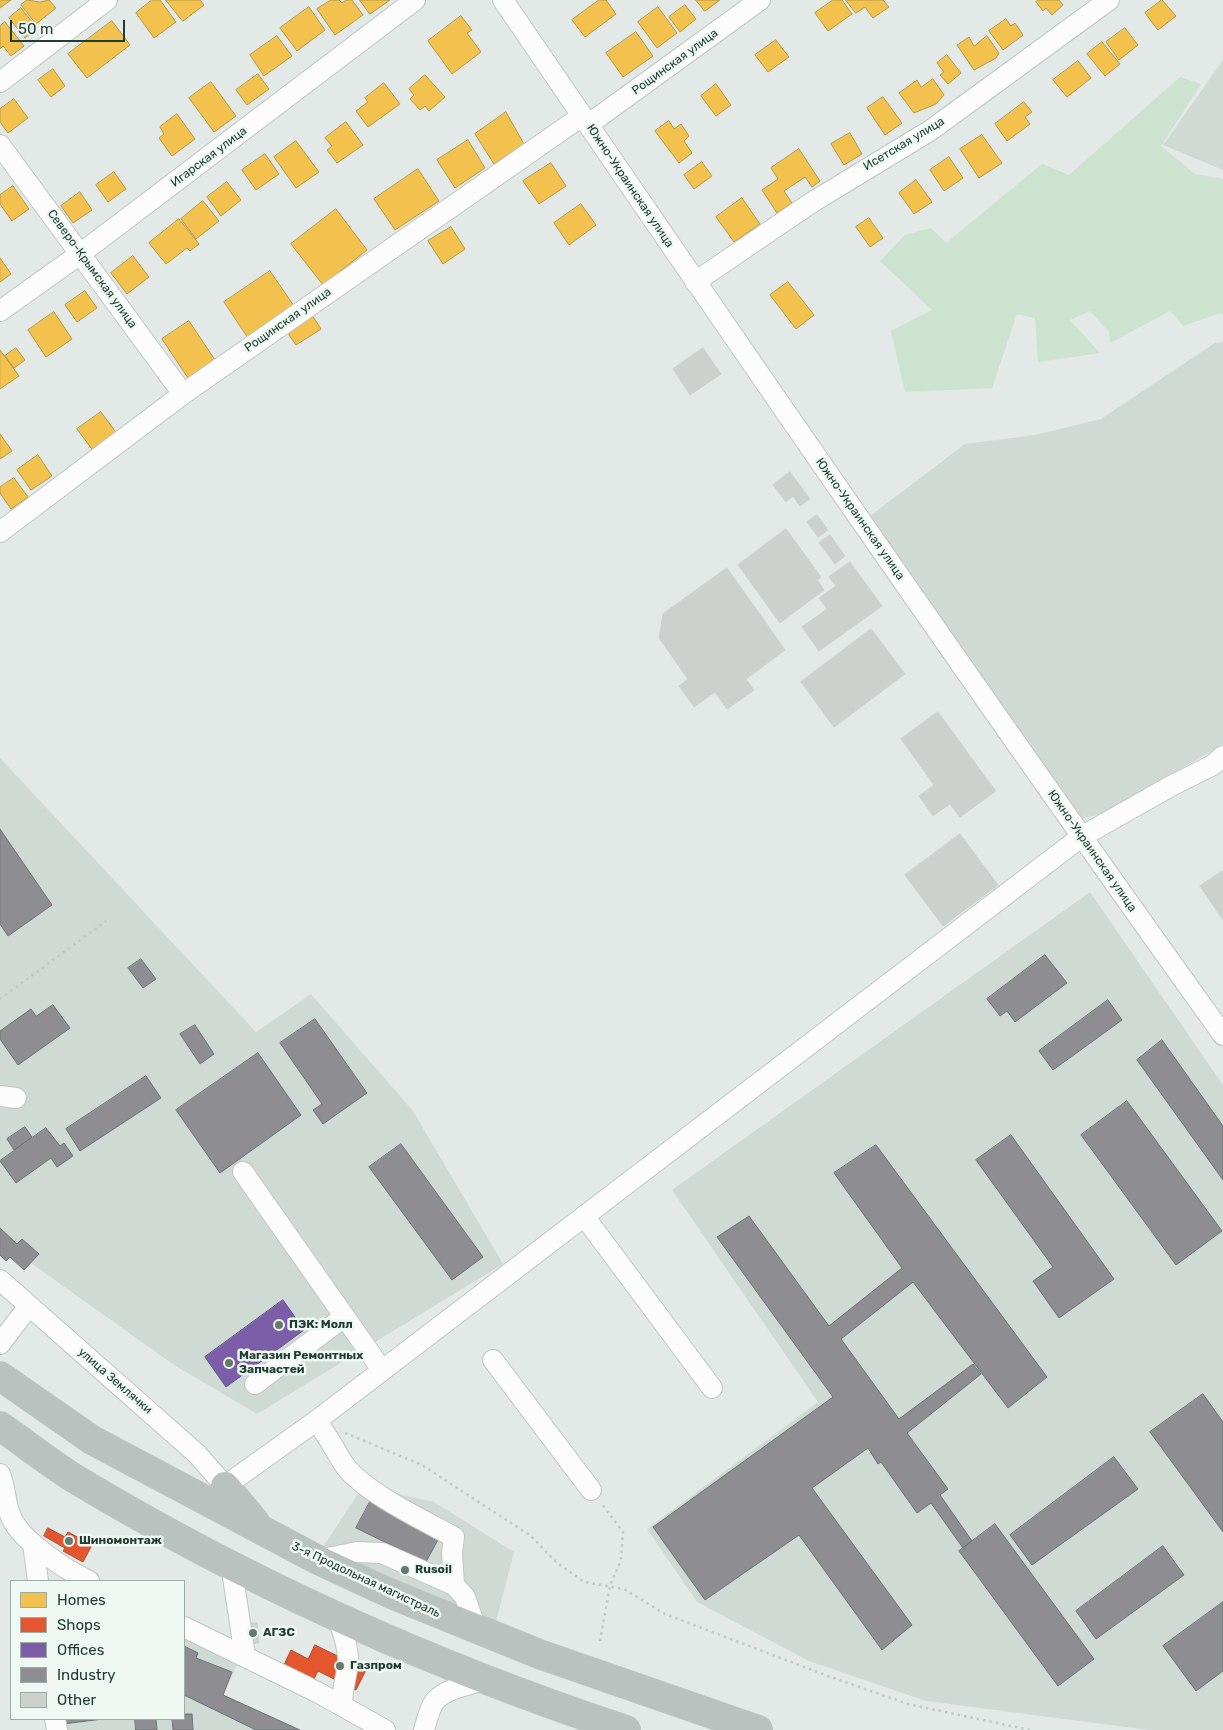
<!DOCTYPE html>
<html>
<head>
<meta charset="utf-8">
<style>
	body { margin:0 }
	#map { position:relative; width:1223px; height:1730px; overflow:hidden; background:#e3e9e6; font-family:Rubik,sans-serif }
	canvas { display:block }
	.legend { position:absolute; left:10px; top:1580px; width:175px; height:140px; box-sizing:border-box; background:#f0f8f3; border:1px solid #9dada5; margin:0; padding:6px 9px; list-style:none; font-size:15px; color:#203d31 }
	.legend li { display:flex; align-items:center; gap:10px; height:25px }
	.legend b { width:25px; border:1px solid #9dada5 }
	.scale { position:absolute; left:10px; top:20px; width:115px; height:22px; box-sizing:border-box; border:2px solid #203d31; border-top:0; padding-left:6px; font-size:15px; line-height:18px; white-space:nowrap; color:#203d31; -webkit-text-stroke:4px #f0f8f3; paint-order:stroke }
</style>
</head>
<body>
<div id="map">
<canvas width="1223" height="1730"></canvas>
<ul class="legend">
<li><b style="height:14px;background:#f2c14e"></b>Homes</li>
<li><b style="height:14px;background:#e4572e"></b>Shops</li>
<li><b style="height:14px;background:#7b5ea7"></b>Offices</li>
<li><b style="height:14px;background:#8d8d92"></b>Industry</li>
<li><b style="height:14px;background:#ccd1ce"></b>Other</li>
</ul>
<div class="scale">50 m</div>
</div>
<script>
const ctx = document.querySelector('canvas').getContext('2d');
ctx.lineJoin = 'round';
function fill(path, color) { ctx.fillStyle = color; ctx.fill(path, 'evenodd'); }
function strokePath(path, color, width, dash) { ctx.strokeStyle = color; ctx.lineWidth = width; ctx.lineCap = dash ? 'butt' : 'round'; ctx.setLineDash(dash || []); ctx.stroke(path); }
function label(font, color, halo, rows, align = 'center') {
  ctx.font = font + ' Rubik,sans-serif'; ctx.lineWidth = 5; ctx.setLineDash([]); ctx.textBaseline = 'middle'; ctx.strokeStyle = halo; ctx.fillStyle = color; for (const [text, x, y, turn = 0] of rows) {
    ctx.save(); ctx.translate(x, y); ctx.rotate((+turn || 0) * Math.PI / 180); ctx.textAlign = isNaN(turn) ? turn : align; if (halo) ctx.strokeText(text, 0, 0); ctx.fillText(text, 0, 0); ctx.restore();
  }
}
const built = new Path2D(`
	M1223,60V170L1163,145Z
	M1223,342V744L1167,777L1124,809L1080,819L870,516L965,444L1035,435L1101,419L1215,343Z
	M0,758L256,1032L311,994L413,1111L503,1264L257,1414L174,1365L24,1258L0,1236Z
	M1090,892L1223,1085V1730H1149L926,1701L809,1661L697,1602L647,1529L818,1402L672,1190Z
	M363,1486L434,1502L514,1552L496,1622L321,1550Z
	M184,1632L239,1661L223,1695L300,1730H65L62,1719H184Z`);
const green = new Path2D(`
	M1180,77L1201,84L1161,146L1195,174L1223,179V315L1221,313L1183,326L1170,311L1110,343L1109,332L1090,311L1070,320L1100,353L1038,362L1035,318L1017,314L992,388L905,392L891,331L932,310L880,261L905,235L931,228L946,243L1042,164L1069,175Z`);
const homes = new Path2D(`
	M0,0H11L0,8Z
	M27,0L40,2L49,0L56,8L36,24L21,5Z
	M152,0H160L176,22L154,38L136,13Z
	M166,0H200L204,5L183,21Z
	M331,0H339L342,3L346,0H352L363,15L335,35L317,9Z
	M360,0H390L370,14Z
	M599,0H606L616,14L585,37L572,20Z
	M696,0H720L705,11Z
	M833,0H842L852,14L828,31L815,13Z
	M846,0H883L889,7L873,18L865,7L856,13Z
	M1038,0H1059L1063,5L1052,15L1046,8L1043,11L1036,2Z
	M1162,0L1176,16L1158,30L1145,13Z
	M685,5L696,19L680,32L669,17Z
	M309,7L325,30L297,51L280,28Z
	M658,7L677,33L657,48L638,22Z
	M21,8L37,28L25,38L9,18Z
	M461,16L472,30L467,33L481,52L452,74L428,41Z
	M1006,19L1011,26L1015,23L1023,35L1003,50L989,31Z
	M112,21L130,45L87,78L68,54Z
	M5,22L24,46L11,56L3,46L0,49V26Z
	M1125,28L1138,45L1119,60L1106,42Z
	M636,32L653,56L623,77L606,53Z
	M277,36L292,56L264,76L250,55Z
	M987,36L999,53L996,58L974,70L957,45L969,37L974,46Z
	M776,40L789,57L768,72L755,55Z
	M1102,42L1120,64L1105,76L1087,54Z
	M947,55L961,73L948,84L940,75L944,72L937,63Z
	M1078,61L1091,78L1067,97L1053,80Z
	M53,69L65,86L51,97L38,80Z
	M258,74L269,89L247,105L236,90Z
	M425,75L445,97L429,111L425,106L420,110L410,99L414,95L409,89Z
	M933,79L944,95L936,104L914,113L899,93L917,80L921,87Z
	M211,82L236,116L214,132L189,98Z
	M384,83L400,104L368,127L356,111L368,102L365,98Z
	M716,84L731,105L716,116L701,96Z
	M883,97L902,123L885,135L867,108Z
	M14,99L28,118L8,133L0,122V109Z
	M1024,102L1032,112L1025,117L1030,124L1007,141L995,124Z
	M506,112L524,144L494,164L475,134Z
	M177,114L195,139L172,156L159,138L164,134L160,127Z
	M669,121L674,129L681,124L689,136L684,141L692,153L679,163L655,131Z
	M346,122L363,145L337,163L327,150L332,146L325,138Z
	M850,133L862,154L844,165L831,144Z
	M982,135L1002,163L979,178L960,149Z
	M468,140L485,168L455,188L437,160Z
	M296,141L319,172L296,188L274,157Z
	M799,149L820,181L812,187L805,177L784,191L792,203L777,213L762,190L778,179L771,168Z
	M265,154L279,174L256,190L242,170Z
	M949,157L963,178L944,191L930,170Z
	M702,162L712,176L694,189L684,175Z
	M551,163L566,186L539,204L523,181Z
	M418,169L439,201L395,230L374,199Z
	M114,172L126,189L108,202L96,185Z
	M916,180L932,202L914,214L899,193Z
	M227,182L241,200L221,216L207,197Z
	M13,186L29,209L12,221L0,204V195Z
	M80,192L92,210L73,223L61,206Z
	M742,198L760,224L734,242L716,217Z
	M203,201L219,221L196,239L181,219Z
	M581,204L596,225L569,245L554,223Z
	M336,209L367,250L323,285L291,244Z
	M869,218L883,238L870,247L856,227Z
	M179,219L199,244L190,251L187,248L166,264L149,243Z
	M451,227L465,249L443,264L428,241Z
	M133,256L149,277L127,294L111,273Z
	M0,258L11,274L0,282Z
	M270,271L294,306L248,338L224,302Z
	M788,282L814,315L796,329L770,295Z
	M85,291L97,308L77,322L65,305Z
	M54,312L72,339L46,357L28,330Z
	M312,315L321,329L296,345L287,332Z
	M189,321L215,360L188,378L162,339Z
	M16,348L25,360L14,368L5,356Z
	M0,350L19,376L0,389Z
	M101,412L118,435L94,452L77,429Z
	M0,434L12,451L0,459Z
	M38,455L52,476L31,490L17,470Z
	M14,478L28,497L11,509L0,493V487Z`);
const shops = new Path2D(`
	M48,1528L65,1537L68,1532L92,1545L83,1562L63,1551L65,1548L44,1536Z
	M315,1645L366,1670L356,1690L318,1671L313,1681L283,1667L291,1650L308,1659Z`);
const offices = new Path2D(`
	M283,1300L304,1330L226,1387L205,1357Z`);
const industry = new Path2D(`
	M0,829L52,905L8,936L0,924Z
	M1045,955L1067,983L1015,1022L1007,1011L1000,1016L987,999Z
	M141,959L156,979L143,988L128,968Z
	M1108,1000L1122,1020L1053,1070L1039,1051Z
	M53,1005L70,1028L18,1065L0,1039V1031L31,1009L36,1016Z
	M315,1019L367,1093L323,1124L313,1110L322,1104L280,1043Z
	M195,1025L214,1054L200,1064L180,1034Z
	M1162,1040L1223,1126V1180L1137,1060Z
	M258,1053L301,1115L220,1173L176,1110Z
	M146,1076L161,1098L80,1151L66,1129Z
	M1127,1101L1222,1231L1176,1265L1081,1135Z
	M25,1127L32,1137L14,1150L7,1139Z
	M46,1128L60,1146L64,1143L73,1156L57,1167L51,1158L16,1183L0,1161Z
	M1011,1135L1114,1279L1059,1318L1033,1281L1053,1267L976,1160Z
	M401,1144L483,1257L452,1280L369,1167Z
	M876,1145L1047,1377L1008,1408L913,1282L841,1339L899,1419L973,1364L981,1374L907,1433L948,1489L940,1495L972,1541L963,1548L931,1503L917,1513L881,1462L878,1464L868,1448L812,1488L912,1625L882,1650L799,1535L705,1600L653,1527L833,1397L717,1237L749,1216L829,1326L902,1268L834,1173Z
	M0,1228L17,1244L22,1239L39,1254L24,1270L10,1257L6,1261L0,1255Z
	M1203,1394L1223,1422V1532L1150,1432Z
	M1114,1457L1138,1489L1032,1565L1010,1535Z
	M371,1500L440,1536L426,1562L356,1528Z
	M995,1524L1094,1659L1058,1686L959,1551Z
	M1163,1546L1184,1575L1096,1639L1076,1611Z
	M1223,1602V1671L1196,1691L1163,1646Z
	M184,1646L198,1653L196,1658L232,1672L223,1695L300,1730H256L184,1695Z
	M184,1714H192L193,1730H173L172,1719H184Z
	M62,1719H103L63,1724Z
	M135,1719H156L157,1730H136Z`);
const building = new Path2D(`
	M703,348L721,374L690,395L673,369Z
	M790,472L810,499L800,506L793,496L786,502L773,485Z
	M817,515L828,530L818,537L807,522Z
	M786,529L821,577L817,580L824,590L780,623L738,565Z
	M830,535L845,556L835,564L819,543Z
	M850,562L882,606L819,651L802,627L827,609L819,598L836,586L829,577Z
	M727,568L785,650L746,679L754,690L727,709L715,692L694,707L679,686L688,679L659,638L663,614Z
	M871,629L905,674L834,727L801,682Z
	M938,712L986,778L933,816L919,796L934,785L901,739Z
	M986,778L996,791L960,817L950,804Z
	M960,834L998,885L943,926L905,875Z
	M1223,871V920L1200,886Z
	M246,1623H257L259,1643L248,1644Z`);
const path = new Path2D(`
	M0,999L106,921
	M345,1433L422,1465L531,1536L556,1562L584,1582L624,1589L665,1614L828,1676L908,1704L1030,1730
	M600,1641L610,1586L621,1560L623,1532L601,1503`);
const minor = new Path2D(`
	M503,0C740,347 978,693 1223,1035
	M0,82L107,0
	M589,124L760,0
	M0,145L183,394
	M695,282L811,203L931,130L1109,0
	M0,311L80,254L415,0
	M0,532L183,394L582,116
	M0,1096L16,1098
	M243,1172L382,1370
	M584,1216L712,1388
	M0,1280L197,1454L225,1486L316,1421L1081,837L1171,786L1213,765L1223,756
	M0,1344L29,1306
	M493,1360L591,1490
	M255,1384L344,1317
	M316,1421C328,1435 335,1451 345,1466C366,1493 423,1520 454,1537L452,1553L454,1585
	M0,1474C6,1488 5,1506 12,1519C23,1542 66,1570 89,1581
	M33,1544L38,1581
	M318,1560L357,1552L382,1553L454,1585L465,1597L476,1629
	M231,1564L245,1656
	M337,1616C342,1629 349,1648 348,1663C346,1679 342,1689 342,1706
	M184,1627L319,1693L385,1730
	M55,1719L57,1730
	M424,1730C427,1720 429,1709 435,1701C446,1688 471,1684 486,1680`);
const highway = new Path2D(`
	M0,1376L92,1440L318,1560L389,1593L539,1654L758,1730
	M0,1426C26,1444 51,1464 77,1480C250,1584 436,1667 626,1730
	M225,1486L255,1522`);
const markers = [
	[279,1325,5,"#647970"],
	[229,1363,5,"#647970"],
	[69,1541,5,"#647970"],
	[405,1570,5,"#647970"],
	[253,1633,5,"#647970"],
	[340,1666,5,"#647970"]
];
const streetNames = [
	["Рощинская улица",675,62,-36],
	["Исетская улица",904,144,-31],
	["Игарская улица",209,157,-37],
	["Южно-Украинская улица",630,186,56],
	["Северо-Крымская улица",92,269,54],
	["Рощинская улица",288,320,-35],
	["Южно-Украинская улица",860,519,55],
	["Южно-Украинская улица",1092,851,55],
	["улица Землячки",115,1381,41],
	["3-я Продольная магистраль",366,1580,25]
];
const poiNames = [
	["ПЭК: Молл",289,1325],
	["Магазин Ремонтных",239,1356],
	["Запчастей",239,1370],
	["Шиномонтаж",79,1541],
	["Rusoil",415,1570],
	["АГЗС",263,1633],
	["Газпром",350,1666]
];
fill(built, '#d0dad5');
fill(green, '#cbe3cf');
fill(homes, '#f2c14e');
strokePath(homes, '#b39945', 1);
fill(shops, '#e4572e');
strokePath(shops, '#a94f2f', 1);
fill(offices, '#7b5ea7');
strokePath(offices, '#605484', 1);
fill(industry, '#8d8d92');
strokePath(industry, '#6c7575', 1);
fill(building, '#ccd1ce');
strokePath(building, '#cbd2ce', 1);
strokePath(minor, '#c0c6c3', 22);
strokePath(highway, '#bbc5c1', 30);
strokePath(path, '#c0cac4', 2.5, [2.5, 4]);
strokePath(minor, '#fbfcfb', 20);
strokePath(highway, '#b9c2bf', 28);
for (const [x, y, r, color] of markers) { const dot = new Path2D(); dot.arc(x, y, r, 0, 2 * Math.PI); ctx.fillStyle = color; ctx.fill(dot); strokePath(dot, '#f0f8f3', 2); }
label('12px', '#203d31', '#f0f8f3', streetNames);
label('bold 12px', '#203d31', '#f0f8f3', poiNames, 'left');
</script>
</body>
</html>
